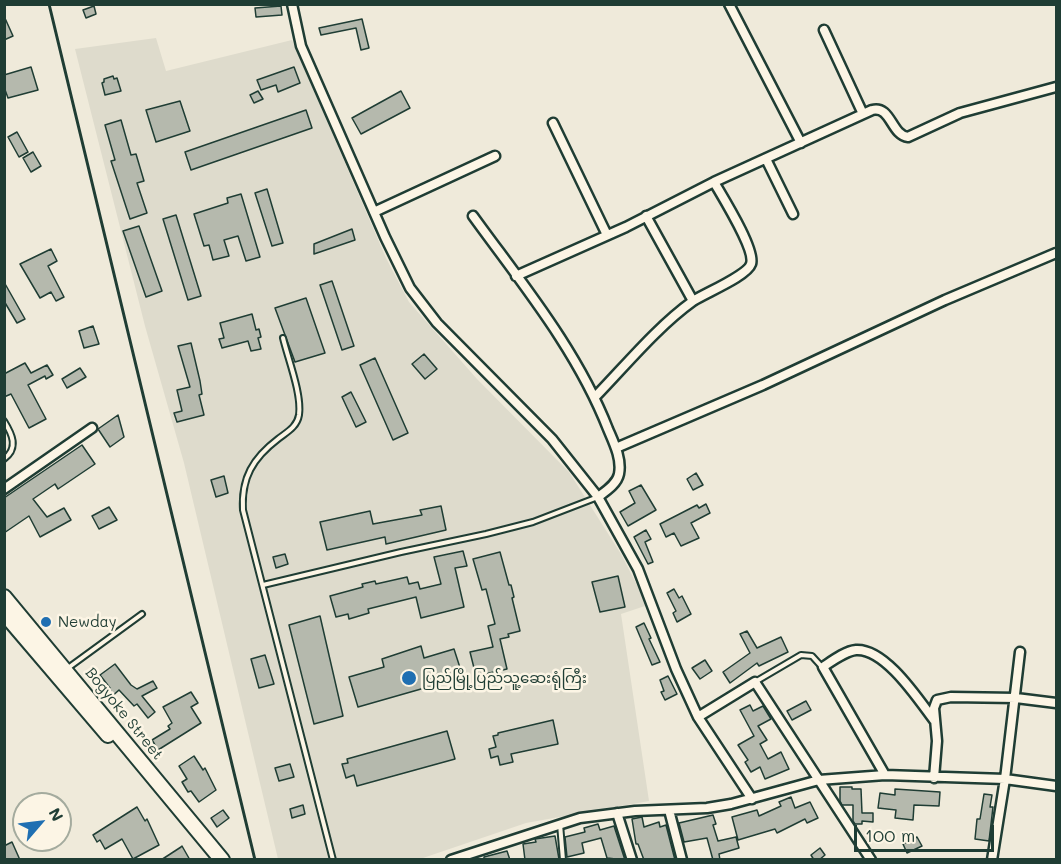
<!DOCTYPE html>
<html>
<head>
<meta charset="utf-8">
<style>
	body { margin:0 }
	#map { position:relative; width:1061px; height:864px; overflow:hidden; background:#efeada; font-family:Mali,sans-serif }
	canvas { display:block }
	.frame { position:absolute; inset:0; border:6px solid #1f3d34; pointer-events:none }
	.north { position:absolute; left:12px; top:792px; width:60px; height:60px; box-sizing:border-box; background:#fcf5e5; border:2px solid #a4ab9e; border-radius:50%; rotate:62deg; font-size:16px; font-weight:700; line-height:24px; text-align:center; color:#1f3d34 }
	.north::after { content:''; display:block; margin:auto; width:21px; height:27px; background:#1f6fb2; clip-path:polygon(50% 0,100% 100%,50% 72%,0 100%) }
	.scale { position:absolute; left:854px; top:825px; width:140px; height:27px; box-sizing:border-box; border:3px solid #1f3d34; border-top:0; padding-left:8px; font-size:18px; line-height:21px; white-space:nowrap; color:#1f3d34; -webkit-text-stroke:4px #fcf5e5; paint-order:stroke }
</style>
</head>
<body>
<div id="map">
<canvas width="1061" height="864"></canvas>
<div class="frame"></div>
<div class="north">N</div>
<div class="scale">100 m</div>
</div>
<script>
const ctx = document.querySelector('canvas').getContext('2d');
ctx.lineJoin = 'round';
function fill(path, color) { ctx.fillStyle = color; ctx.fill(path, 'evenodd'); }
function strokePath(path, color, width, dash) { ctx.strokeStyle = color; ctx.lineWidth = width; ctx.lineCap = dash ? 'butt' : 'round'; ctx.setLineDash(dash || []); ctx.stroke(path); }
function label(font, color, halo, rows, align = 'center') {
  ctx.font = font + ' Mali,"Noto Sans Myanmar",sans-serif'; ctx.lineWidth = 5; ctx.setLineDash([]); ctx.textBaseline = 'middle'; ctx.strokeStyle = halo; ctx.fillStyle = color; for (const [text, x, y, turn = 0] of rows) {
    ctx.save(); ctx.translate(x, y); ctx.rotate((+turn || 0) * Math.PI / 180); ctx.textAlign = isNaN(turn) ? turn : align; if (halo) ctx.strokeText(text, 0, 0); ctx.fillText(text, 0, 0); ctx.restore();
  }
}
const built = new Path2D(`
	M156,38L166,71L292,40L386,258L409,302L477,379L569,472L621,554L639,589L645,606L621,614L649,801L526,823L420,859H278L184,463L145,326L75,49Z`);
const building = new Path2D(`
	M94,6L96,14L86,18L83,10Z
	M281,6L282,15L256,17L255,8Z
	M4,16L13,36L4,40Z
	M362,19L369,48L361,50L356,28L321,35L319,28Z
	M31,67L38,90L8,98L4,87V75Z
	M294,67L300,83L278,92L276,85L261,90L257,80Z
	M113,76L114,79L117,78L121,91L105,95L102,83L104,82V79Z
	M258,91L263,99L254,103L250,95Z
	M401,91L410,108L361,134L352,118Z
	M180,101L190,131L156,142L146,110Z
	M306,110L312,128L191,170L185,152Z
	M121,120L131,155L136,154L144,181L137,183L147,213L130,219L111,161L115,160L105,125Z
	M17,132L28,152L19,157L8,137Z
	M33,152L41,166L31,172L23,158Z
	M267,189L283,243L272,246L255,193Z
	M241,194L260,257L246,261L238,236L224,240L229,256L213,260L209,245L204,246L194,214L228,203L227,198Z
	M176,215L201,296L188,300L163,219Z
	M139,226L162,291L146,297L123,231Z
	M352,229L355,240L314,254V244Z
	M51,249L57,261L48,266L49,268L64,297L56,301L51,292L40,298L20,264Z
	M332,281L354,346L342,350L320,285Z
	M4,282L25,319L17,323L4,301Z
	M306,298L325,353L295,362L275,308Z
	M252,314L256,330L259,329L261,337L258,338L261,349L251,351L248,341L222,348L219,339L224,338L220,323Z
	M93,326L99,344L84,348L79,331Z
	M191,343L200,381L202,394L199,395L204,415L177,422L174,413L182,411L177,390L190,387L178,346Z
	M424,354L437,369L425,379L412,364Z
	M375,358L408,433L393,440L360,365Z
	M25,363L31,373L47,365L53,375L46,379L45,376L28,385L46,419L29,428L11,394L4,397V374Z
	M80,368L86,377L67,388L62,379Z
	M351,392L366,422L356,427L342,397Z
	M118,415L124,437L110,447L98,429Z
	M82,445L95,464L58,489L55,484L33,499L47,517L64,508L71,520L40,537L29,516L4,533V498Z
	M696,473L703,485L693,490L687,479Z
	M224,476L228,493L216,497L211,480Z
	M641,485L656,510L628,526L620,512L635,503L629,491Z
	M706,504L710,513L691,523L699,538L681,546L674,533L666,537L660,524L697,505L699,508Z
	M441,506L446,530L386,544L385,537L327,550L320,522L370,511L373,524L422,515L420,510Z
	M109,507L117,520L99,529L92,516Z
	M646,530L651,539L645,542L653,562L648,564L634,537Z
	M463,551L467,566L455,568L464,607L421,618L416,597L368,609L369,613L349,619L348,614L336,617L330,596L363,587L362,584L375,581L376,584L407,577L409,584L418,582L420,589L441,584L434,557Z
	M500,552L509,585H511L514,597L512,598L520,631L508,634L509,637L500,639L507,669L476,676L470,652L493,647L488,626L495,624L486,589L482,590L473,559Z
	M285,554L288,564L276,568L273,557Z
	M618,576L625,607L600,612L592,582Z
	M674,589L679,598L682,596L691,614L677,622L673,613L676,611L667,593Z
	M320,616L343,716L314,724L289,625Z
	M644,623L651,638L649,639L660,662L652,665L636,627Z
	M747,631L757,648L781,637L788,652L759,666L757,663L730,683L723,672L750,653L740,634Z
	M421,646L424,658L454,649L463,677L358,707L349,677L384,667L382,659Z
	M265,655L274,684L259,688L251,659Z
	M705,660L712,671L700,679L692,668Z
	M115,664L131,685L137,689L153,681L157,688L142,696L155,712L148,718L137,704L134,706L119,690L109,699L104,693L110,688L100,675Z
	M668,676L677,694L665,700L661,692L664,691L660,680Z
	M191,692L198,703L191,707L201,723L158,750L152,740L170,729L168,726L172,723L163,707Z
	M806,701L811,710L792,720L787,711Z
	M750,705L753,711L763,706L771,719L758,726L767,740L760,744L768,759L781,752L789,769L765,779L760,767L751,772L745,762L748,760L738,745L754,736L740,710Z
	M553,720L558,744L511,754L513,762L500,765L498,756L491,758L489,749L496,747L493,736L498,735V733Z
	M447,731L455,759L357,786L354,775L346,778L342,764L348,763L347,759Z
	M194,756L203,770L205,768L216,790L199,802L191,791L188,792L182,782L187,779L179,766Z
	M290,764L294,777L279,781L275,768Z
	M840,787H852V789H861L862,813H873V822L862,821V824H855L853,821V805H842L840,801Z
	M895,789L940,792L939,806L914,805L913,820L895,818L896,810L878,808L880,793L895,795Z
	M984,794L992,795L990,807H993L989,841L975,839L977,819H980Z
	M791,797L795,808L810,802L818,818L807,823L805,819L777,833L775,829L738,840L732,817L757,810L759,816L781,806L779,802Z
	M303,805L305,814L292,818L290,809Z
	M137,807L145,821L147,819L159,845L133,859L122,839L105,849L100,840L97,842L93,835Z
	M223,810L229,818L217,827L211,818Z
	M713,815L716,824L713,825L718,841L736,837L739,848L719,854L720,860H713L707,838L684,842L679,823Z
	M642,817L644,827L659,822L660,827L666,825L675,860H644L638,844H636L632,819Z
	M598,824L600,830L614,826L625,860L607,858L601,838L582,843L584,853L567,857L565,837L585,832L584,828Z
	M555,836L559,859L525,860L523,844L536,842L535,839Z
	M917,837L922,846L907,853L903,844Z
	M12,842L20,860H4V846Z
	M182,846L190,860H161L181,847Z
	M820,848L825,855L819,860H814L811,855Z
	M507,851L510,860H484V857Z`);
const service = new Path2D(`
	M283,338C288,359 302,394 299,415C297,427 287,432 278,439C253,458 241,478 243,510L333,860
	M4,421C12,434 19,448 4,459
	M263,585L401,552L486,534L533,522L598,497
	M68,668L142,614
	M755,682L801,655L812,656L822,667
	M560,824L563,860`);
const minor = new Path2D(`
	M292,4L301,46L385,237L410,288L437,323L552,439L598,497L638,569L676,669L698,717L752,799
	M729,4L801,143
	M824,30L863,114
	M553,123L607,235
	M766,159L793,214
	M374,212L495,156
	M473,216C523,285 577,350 608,429C614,443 622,459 619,474C617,484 606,491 598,497
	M646,216L693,301
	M516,276L626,227L714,182L872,110C891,105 891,135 908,137L960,113L1056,87
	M595,397C626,365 657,327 693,301C705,293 747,276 751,264C756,250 722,196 714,182
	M616,448L763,385L945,300L1056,253
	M4,489L92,428
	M698,717L755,682L871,860
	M885,775L823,667C832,661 845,651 856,650C885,648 918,699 934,720
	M934,778L937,741L934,708L937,700L951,697L1016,698L1056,703
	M669,810L682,860
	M617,813L632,860
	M451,860L580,818L635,811L707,808L731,804L819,780L885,775L1005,779L1056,786
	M992,860L1005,779L1020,652`);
const primary = new Path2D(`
	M4,597L222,860
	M4,613L108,735`);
const rail = new Path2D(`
	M49,4L255,860`);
const markers = [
	[46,622,6,"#1f6fb2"],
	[409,678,8,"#1f6fb2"]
];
const poiNames = [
	["Newday",58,622],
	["ပြည်မြို့ပြည်သူ့ဆေးရုံကြီး",422,678]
];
const streetNames = [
	["Bogyoke Street",124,714,51]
];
fill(built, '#dedbcc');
fill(building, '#b5b9ad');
strokePath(building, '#1f3d34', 1.5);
strokePath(service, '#1f3d34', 8);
strokePath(minor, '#1f3d34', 13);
strokePath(primary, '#1f3d34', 18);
strokePath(service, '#fcf5e5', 4);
strokePath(minor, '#fcf5e5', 8);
strokePath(primary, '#fcf5e5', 14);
strokePath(rail, '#1f3d34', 3);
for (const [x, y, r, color] of markers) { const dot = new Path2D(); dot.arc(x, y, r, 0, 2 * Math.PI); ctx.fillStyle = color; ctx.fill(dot); strokePath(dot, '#fcf5e5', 2); }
label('15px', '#1f3d34', '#fcf5e5', poiNames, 'left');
label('15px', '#1f3d34', '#fcf5e5', streetNames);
</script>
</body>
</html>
